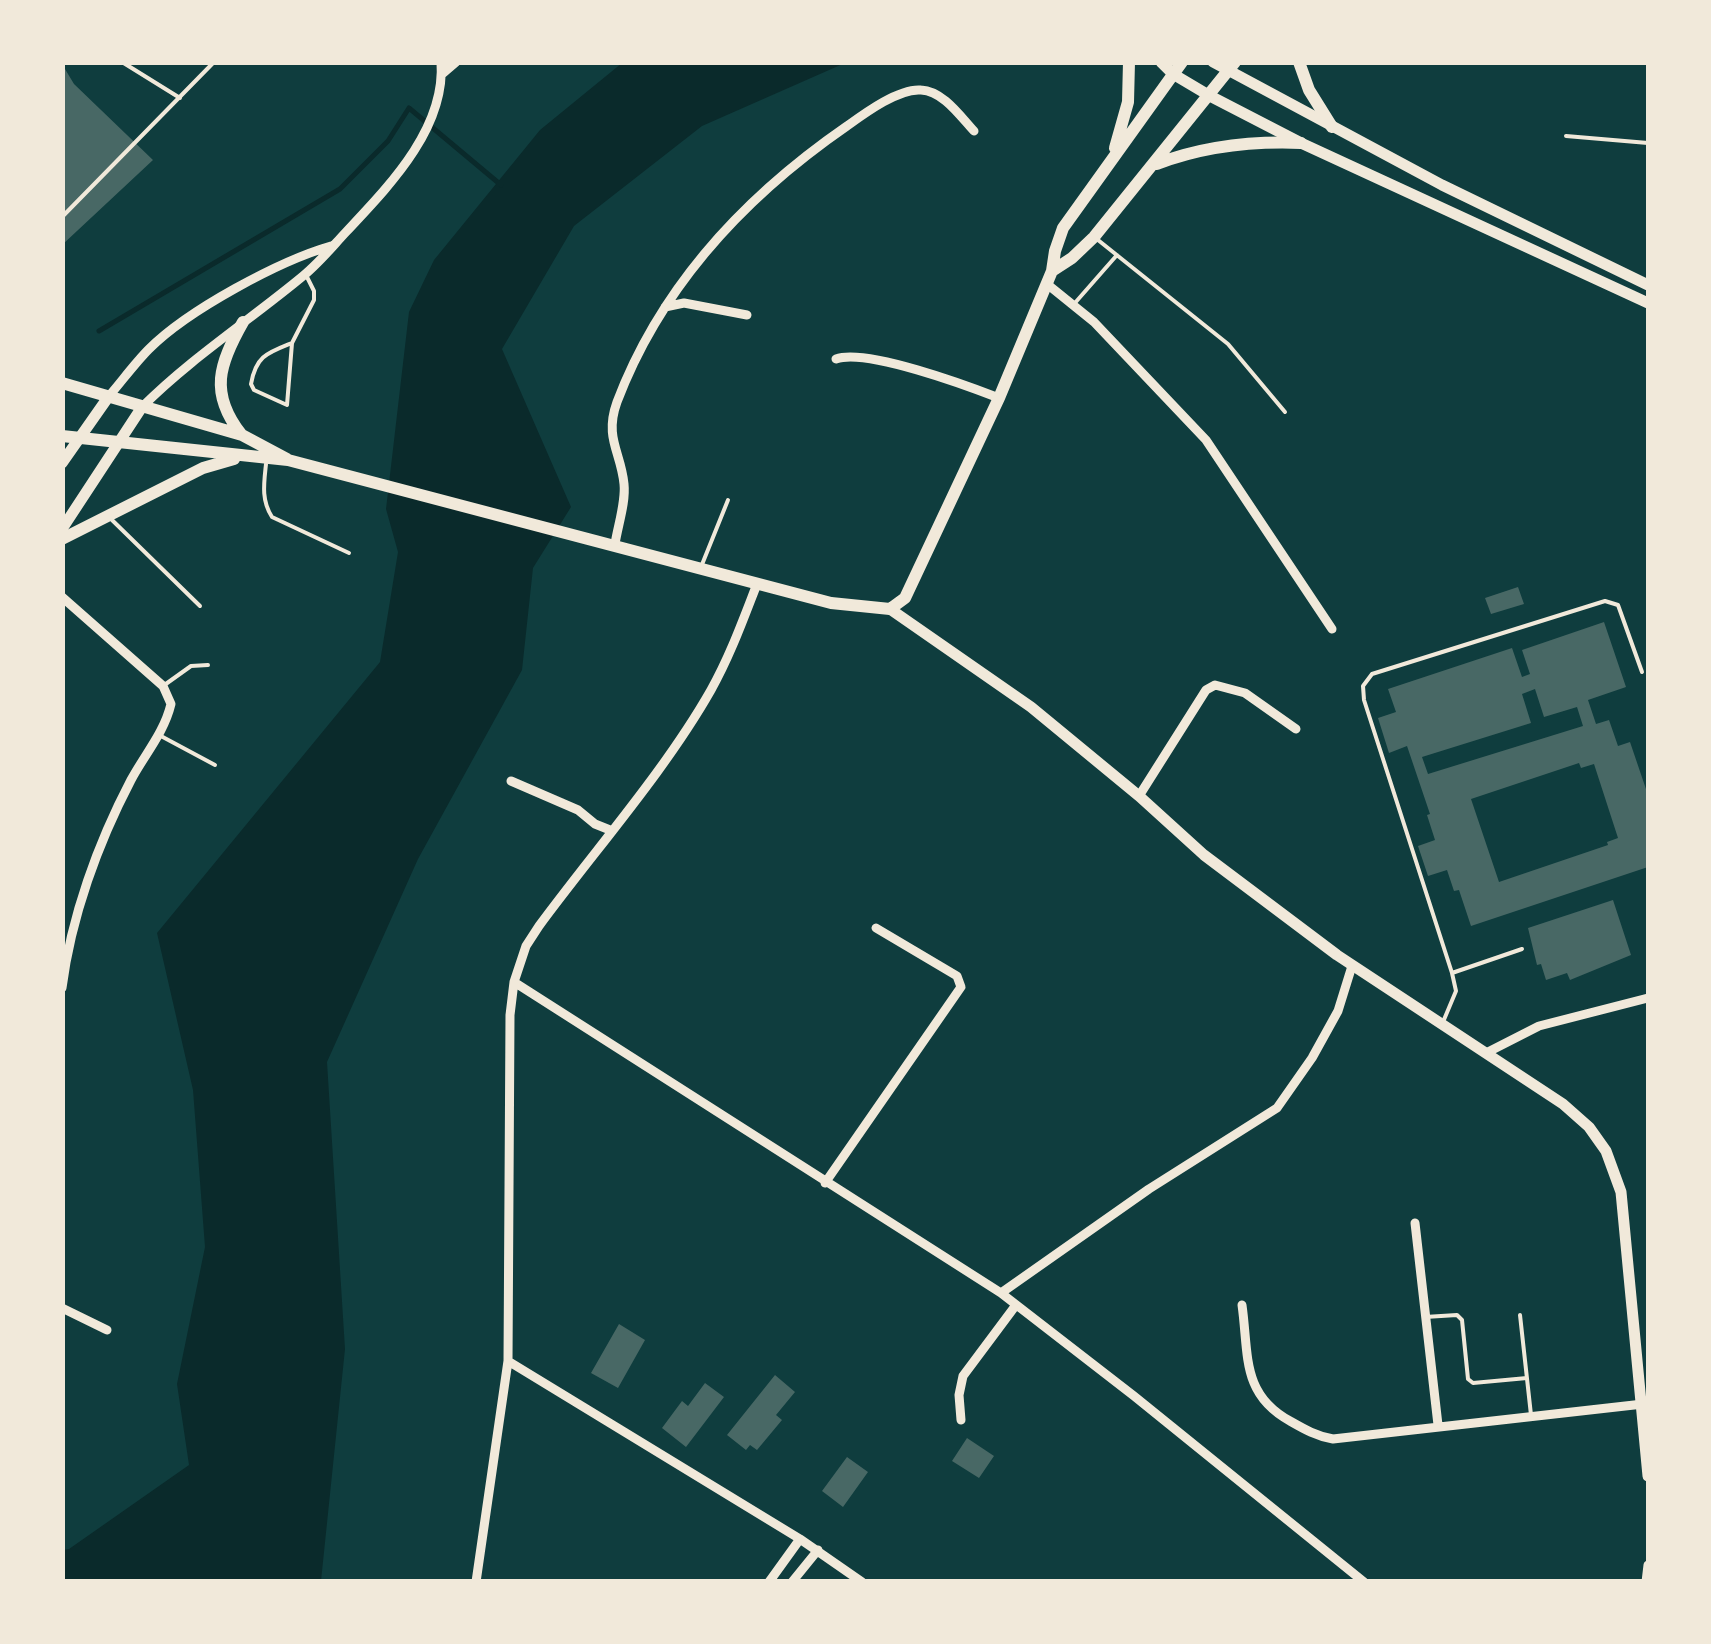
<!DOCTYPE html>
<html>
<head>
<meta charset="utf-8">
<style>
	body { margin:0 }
	#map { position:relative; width:1711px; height:1644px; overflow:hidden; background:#0f3d3e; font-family:"IBM Plex Sans",sans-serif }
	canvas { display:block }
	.frame { position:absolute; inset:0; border:65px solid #f1e9da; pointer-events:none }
</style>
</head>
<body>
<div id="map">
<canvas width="1711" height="1644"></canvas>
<div class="frame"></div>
</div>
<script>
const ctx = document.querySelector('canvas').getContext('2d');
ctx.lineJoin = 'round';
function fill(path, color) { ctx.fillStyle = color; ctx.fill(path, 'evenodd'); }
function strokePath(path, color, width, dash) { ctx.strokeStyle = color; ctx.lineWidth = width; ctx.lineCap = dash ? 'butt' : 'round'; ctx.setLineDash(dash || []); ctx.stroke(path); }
const water = new Path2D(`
	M622,63H845L702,126L574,226L502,349L571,507L533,568L522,670L418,859L327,1062L345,1349L321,1581L63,1582V1550L69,1549L189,1465L177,1384L205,1247L193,1090L157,933L380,662L398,552L386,509L409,312L434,260L540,130Z`);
const stream = new Path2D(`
	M99,331L340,189L388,141L409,108L501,185`);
const building = new Path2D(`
	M62,64L74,84L153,160L62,245Z
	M1518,587L1524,604L1491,614L1485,598Z
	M1604,622L1626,687L1588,700L1596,724L1609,720L1618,746L1630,742L1648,795V867L1471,926L1459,890L1454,891L1447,870L1428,876L1418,846L1435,840L1427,815L1430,814L1407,746L1389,753L1378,718L1396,712L1388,689L1512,648L1522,677L1530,674L1522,650ZM1535,689L1544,717L1577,707L1583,726L1428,774L1422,757L1531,723L1522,694ZM1579,763L1581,768L1594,764L1618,838L1607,842L1608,845L1499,882L1471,799Z
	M1613,900L1631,955L1570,980L1567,973L1546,980L1541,964L1537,965L1528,928Z
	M619,1324L645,1340L618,1388L591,1373Z
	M775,1375L795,1392L776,1415L782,1420L757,1450L750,1445L746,1450L727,1435Z
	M705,1383L724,1397L686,1447L662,1428L682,1401L688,1406Z
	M967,1438L994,1456L979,1478L952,1461Z
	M847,1457L868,1472L843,1507L822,1491Z`);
const service = new Path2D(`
	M122,62L180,98
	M1566,136L1648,143
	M62,217L214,62
	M1098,240L1228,344L1285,412
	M1074,304L1117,255
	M292,343C267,353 256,356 251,384L254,390L287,405L292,343L314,300V291L306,275
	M266,464C264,483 261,500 272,517L349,553
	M112,520L200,606
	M701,567L728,500
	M163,686L191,666L208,665
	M159,735L215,765
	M1452,973L1522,949
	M1443,1022L1456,991L1452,973L1364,700L1363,686L1372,674L1605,601L1618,605L1642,672
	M1520,1315L1531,1415
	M1425,1317L1457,1315L1462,1320L1468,1379L1473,1383L1527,1378`);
const minor = new Path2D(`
	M442,74L456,62
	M1047,284L1094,322L1206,440L1332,629
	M665,307L684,303L747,315
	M836,359C866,348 968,386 999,398
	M109,396C122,381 135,363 149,349C188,310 279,261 331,246
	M142,407C191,358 250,320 303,276C319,263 332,247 346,232C388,187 446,129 441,62
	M615,544C618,525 626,502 624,484C621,452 604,438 617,402C661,286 747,195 847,126C865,113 899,88 921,90C943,91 960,116 974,131
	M62,597L163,686L171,704C164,733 145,754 131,780C98,843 71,917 62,988
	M511,781L578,810L595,824L610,830
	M1139,796L1206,690L1215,685L1245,693L1296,729
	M514,982L1001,1293L1134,1396L1364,1582
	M1488,1052L1539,1026L1648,998
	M825,1183L961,987L957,976L876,928
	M1415,1223L1438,1425
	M1001,1293L1149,1189L1277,1108L1312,1058L1338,1011L1352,966
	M1242,1305C1249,1355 1241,1394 1290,1421C1304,1429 1316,1436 1333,1439L1643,1404
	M62,1308L107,1330
	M508,1361L800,1539L862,1582
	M961,1420L959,1395L963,1376L1016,1305
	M476,1582L508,1361L510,1015L514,982L526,946L539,926C595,850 665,771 711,690C730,656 743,620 757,584
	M769,1582L800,1539
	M792,1582L818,1550
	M1646,1582L1648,1565`);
const tertiary = new Path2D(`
	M1161,62L1173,74L1210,96L1301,143L1648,303
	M1213,62L1442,185L1648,285
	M62,463L109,396
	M62,529L142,407
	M890,609L1031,707L1139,796L1204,855L1337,955L1563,1104L1589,1127L1606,1151L1621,1192L1648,1476`);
const secondary = new Path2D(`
	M1299,62L1309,90L1332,127
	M1115,148L1128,102L1129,62
	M1157,164C1204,146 1251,141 1301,143
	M1052,271L1072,258L1094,237L1235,62
	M62,383L242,435L287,459
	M241,434C209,393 219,364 243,322
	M62,436L288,460L831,603L890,609L905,598L999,398L1052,271L1055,251L1063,228L1182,62
	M62,539L203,468L234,459`);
fill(water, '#0a2a2b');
strokePath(stream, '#0a2a2b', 5);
fill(building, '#486865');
strokePath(service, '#f1e9da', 4);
strokePath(minor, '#f1e9da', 9);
strokePath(tertiary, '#f1e9da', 11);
strokePath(secondary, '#f1e9da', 12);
</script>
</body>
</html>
